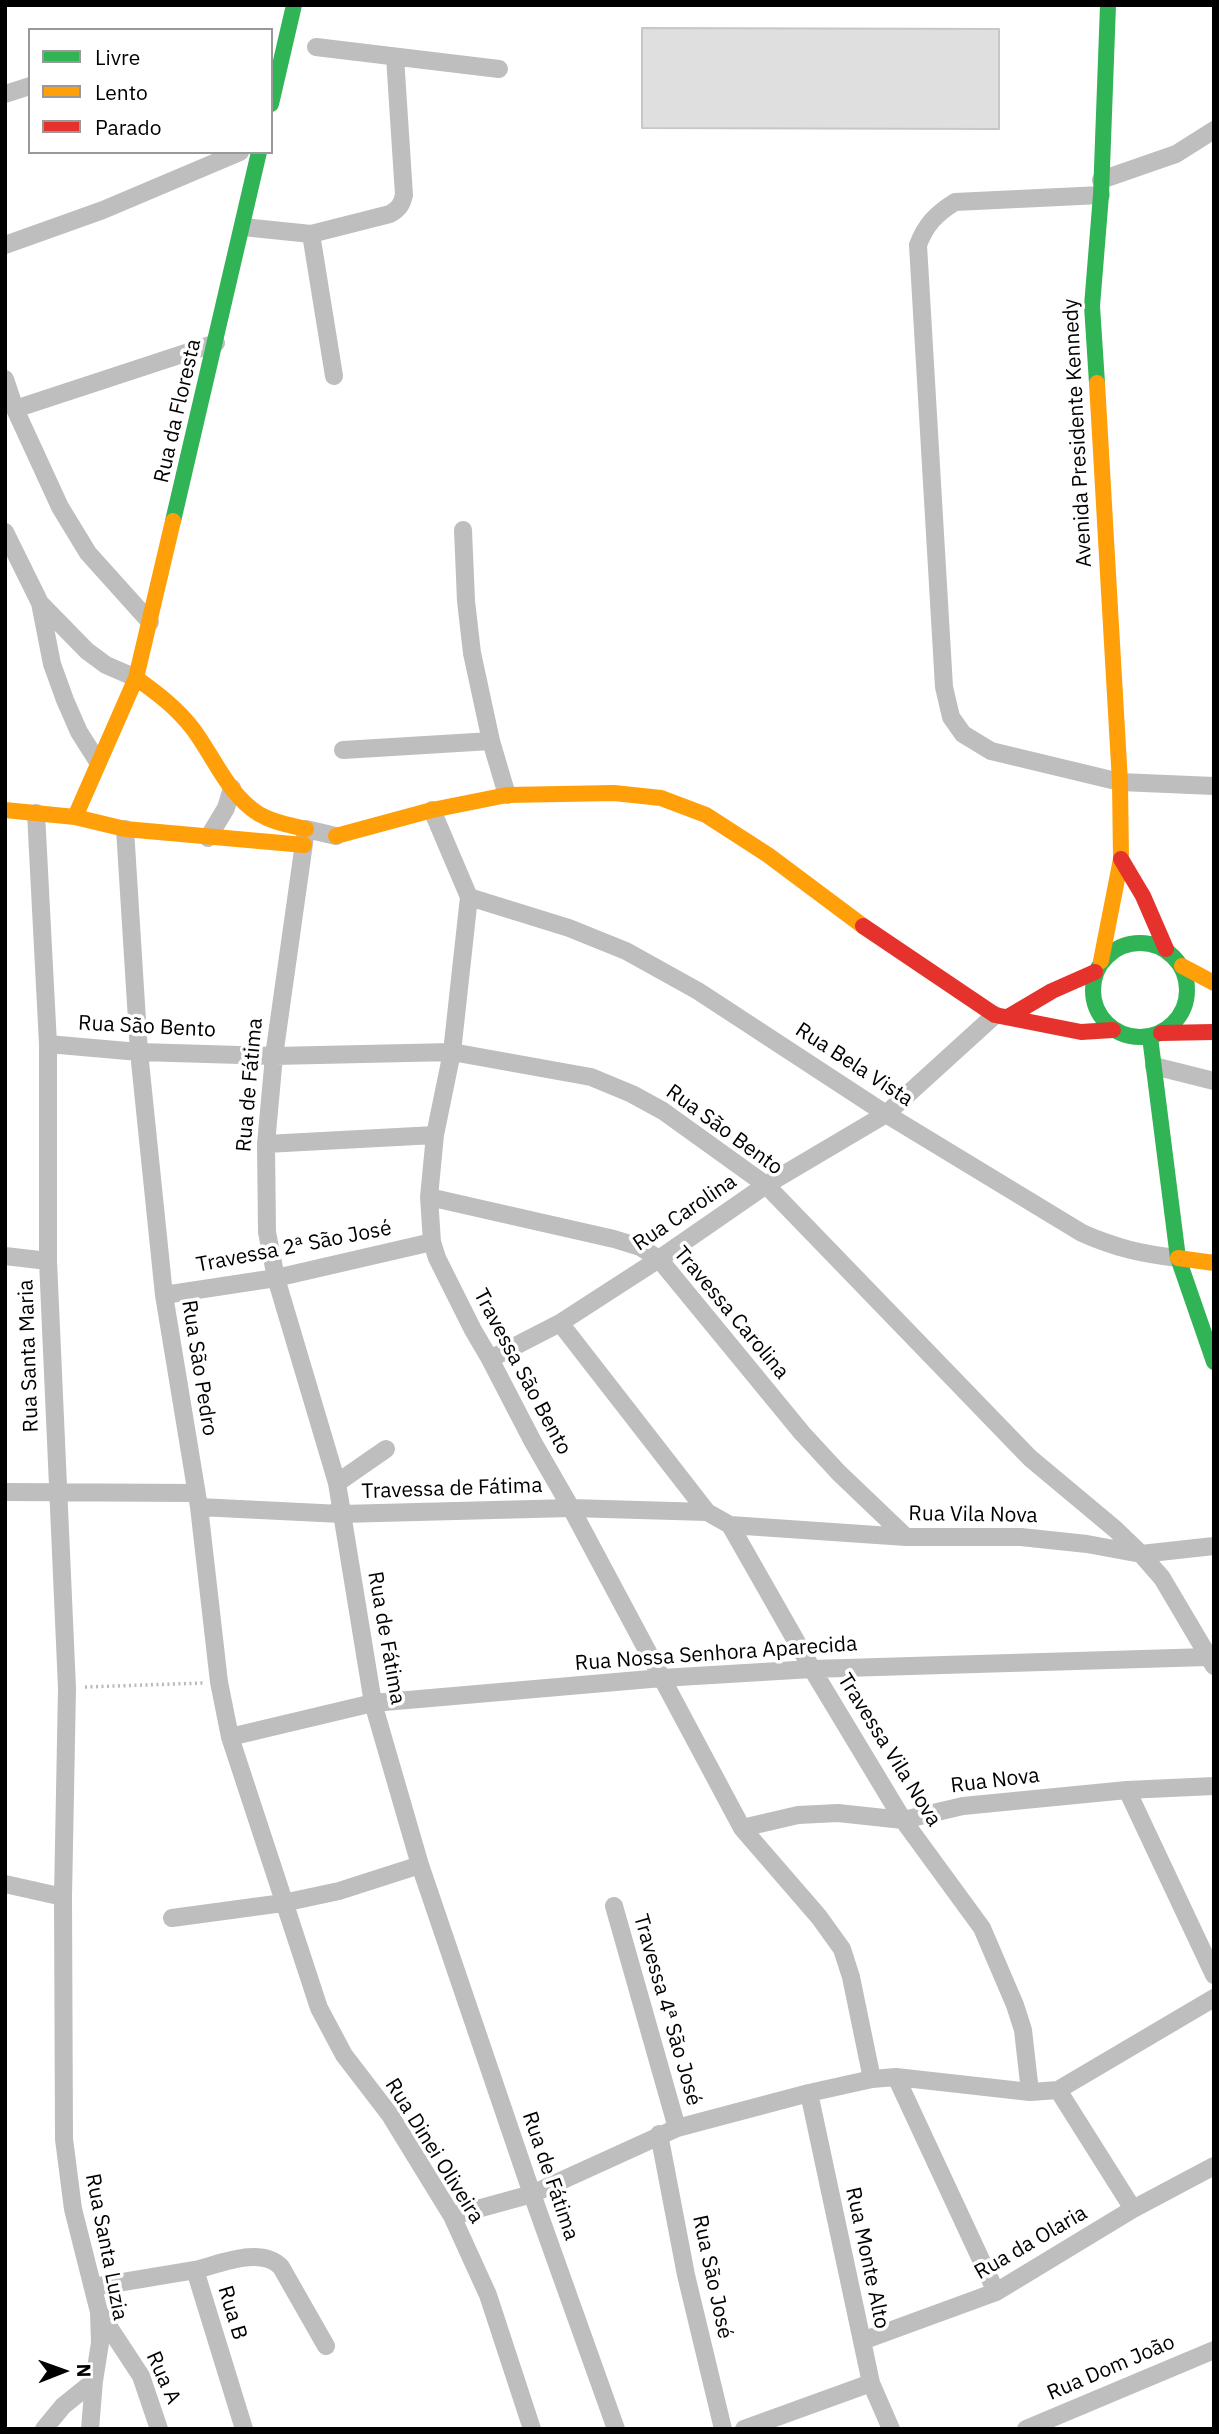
<!DOCTYPE html>
<html>
<head>
<meta charset="utf-8">
<style>
	body { margin:0 }
	#map { position:relative; width:1219px; height:2434px; overflow:hidden; background:#fff; font-family:"IBM Plex Sans",sans-serif }
	canvas { display:block }
	.frame { position:absolute; inset:0; border:7px solid #000; pointer-events:none }
	.legend { position:absolute; left:28px; top:28px; width:245px; height:126px; box-sizing:border-box; background:#fff; border:2px solid #999; margin:0; padding:9px 12px; list-style:none; font-size:21px; color:#000 }
	.legend li { display:flex; align-items:center; gap:14px; height:35px }
	.legend b { width:35px; border:2px solid #999 }
	.north { position:absolute; left:28px; top:2336px; width:70px; height:70px; -webkit-text-stroke:5px #fff; paint-order:stroke; rotate:89deg; font-size:19px; font-weight:700; line-height:28px; text-align:center; color:#000 }
	.north::after { content:''; display:block; margin:auto; width:24px; height:32px; background:#000; clip-path:polygon(50% 0,100% 100%,50% 72%,0 100%) }
</style>
</head>
<body>
<div id="map">
<canvas width="1219" height="2434"></canvas>
<div class="frame"></div>
<ul class="legend">
<li><b style="height:9px;background:#30b455"></b>Livre</li>
<li><b style="height:9px;background:#ff9f0a"></b>Lento</li>
<li><b style="height:9px;background:#e5322d"></b>Parado</li>
</ul>
<div class="north">N</div>
</div>
<script>
const ctx = document.querySelector('canvas').getContext('2d');
ctx.lineJoin = 'round';
function fill(path, color) { ctx.fillStyle = color; ctx.fill(path, 'evenodd'); }
function strokePath(path, color, width, dash) { ctx.strokeStyle = color; ctx.lineWidth = width; ctx.lineCap = dash ? 'butt' : 'round'; ctx.setLineDash(dash || []); ctx.stroke(path); }
function label(font, color, halo, rows, align = 'center') {
  ctx.font = font + ' "IBM Plex Sans",sans-serif'; ctx.lineWidth = 7; ctx.setLineDash([]); ctx.textBaseline = 'middle'; ctx.strokeStyle = halo; ctx.fillStyle = color; for (const [text, x, y, turn = 0] of rows) {
    ctx.save(); ctx.translate(x, y); ctx.rotate((+turn || 0) * Math.PI / 180); ctx.textAlign = isNaN(turn) ? turn : align; if (halo) ctx.strokeText(text, 0, 0); ctx.fillText(text, 0, 0); ctx.restore();
  }
}
const building = new Path2D(`
	M642,28L999,29V129L642,128Z`);
const path = new Path2D(`
	M85,1687L203,1683`);
const street = new Path2D(`
	M316,47L499,69
	M5,94L30,86
	M1101,180L1176,154L1214,130
	M1101,195L955,202C936,214 926,224 918,245L944,687L951,717L963,734L991,751L1120,782L1214,786
	M243,227L311,234L390,214C399,209 402,204 404,195L395,57
	M311,234L334,376
	M5,245L103,210L240,152
	M5,379L15,409L60,507L88,553L150,622
	M15,409L216,343
	M463,530L466,601L472,653L491,741
	M5,532L40,603L52,664L65,700L79,732L98,762
	M40,603L87,651L106,665L136,678
	M343,750L491,741L507,795
	M432,810L469,897
	M36,813L48,1044V1261L67,1688L63,1897L64,2139L73,2209L99,2312L100,2343L94,2381L90,2429
	M125,829L139,1052L164,1295L199,1507L219,1682L230,1737L319,2008L344,2055L390,2115L452,2216L488,2295L532,2429
	M336,836L306,829L274,1056L266,1144L267,1232L276,1278L337,1483L373,1703L420,1865L532,2194L616,2429
	M208,838L226,808L232,788
	M469,897L452,1052L435,1135L429,1197L432,1242L437,1258L473,1330L490,1359L533,1442L571,1508L742,1828L819,1917L842,1949L851,1977L872,2079
	M469,897L569,928L626,951L698,991L886,1114L1082,1233C1116,1248 1142,1254 1178,1258
	M48,1044L139,1052L274,1056L452,1052L591,1077L632,1094L663,1111L766,1185L1030,1458L1115,1529L1141,1554L1162,1578L1214,1666
	M1154,1066L1214,1081
	M266,1144L435,1135
	M429,1197L614,1239L640,1247L659,1259L802,1433L839,1473L906,1537
	M5,1256L48,1261
	M164,1295L276,1278L432,1242
	M560,1323L707,1512L730,1525L812,1669L903,1820L982,1928L1015,2005L1023,2030L1030,2092
	M490,1359L560,1323L659,1259L766,1185L886,1114L995,1015
	M337,1483L386,1449
	M5,1492L196,1493
	M199,1507L341,1514L571,1508L707,1512
	M730,1525L906,1537H1021L1087,1544L1141,1554L1214,1546
	M230,1737L373,1703L662,1678L812,1669L1208,1657
	M1127,1790L1214,1975
	M742,1828L798,1815L838,1813L903,1820L963,1806L1127,1790L1214,1786
	M5,1884L63,1897
	M614,1906L677,2128
	M172,1918L283,1903L339,1891L420,1865
	M896,2077L996,2292
	M1058,2090L1133,2209
	M809,2093L871,2383L891,2429
	M659,2134L686,2275L723,2429
	M452,2216L532,2194L677,2128L809,2093L872,2079L896,2077L1030,2092L1058,2090L1214,1998
	M195,2270C220,2264 261,2246 281,2267L326,2346
	M93,2287L195,2270L244,2429
	M99,2312L141,2376L159,2429
	M862,2341L996,2292L1133,2209L1214,2166
	M44,2429L63,2406L94,2381
	M744,2429L871,2383
	M1026,2429L1214,2350`);
const fast = new Path2D(`
	M271,104L294,5
	M1097,383L1092,306L1101,195L1108,5
	M173,521L259,152
	M1093 990a47 47 0 1 1 94 0a47 47 0 1 1-94 0Z
	M1150,1037L1178,1258L1214,1362`);
const slow = new Path2D(`
	M1097,383L1120,782L1121,859L1101,961
	M136,678C157,693 177,708 193,729C214,757 228,795 259,814C274,823 290,825 306,829
	M5,810L75,817L125,829L304,845
	M75,817L136,678L173,521
	M336,836L432,810L507,795L614,793L661,798L706,815L768,855L863,926
	M1182,966L1214,983
	M1178,1258L1214,1263`);
const jam = new Path2D(`
	M1121,859L1143,896L1166,949
	M863,926L995,1015L1081,1032L1113,1030
	M1008,1017L1052,991L1095,972
	M1161,1033L1214,1032`);
const streetNames = [
	["Rua da Floresta",178,411,-77],
	["Avenida Presidente Kennedy",1078,433,-93],
	["Rua São Bento",147,1027,3],
	["Rua Bela Vista",854,1065,33],
	["Rua de Fátima",250,1085,-85],
	["Rua São Bento",724,1130,36],
	["Rua Carolina",685,1213,-34],
	["Travessa 2ª São José",294,1247,-11],
	["Travessa Carolina",731,1313,50],
	["Rua Santa Maria",29,1356,-92],
	["Rua São Pedro",199,1368,81],
	["Travessa São Bento",522,1372,62],
	["Travessa de Fátima",452,1489,-2],
	["Rua Vila Nova",973,1515,1],
	["Rua de Fátima",386,1638,80],
	["Rua Nossa Senhora Aparecida",716,1654,-4],
	["Travessa Vila Nova",889,1750,58],
	["Rua Nova",995,1781,-7],
	["Travessa 4ª São José",667,2010,74],
	["Rua Dinei Oliveira",434,2151,58],
	["Rua de Fátima",550,2176,71],
	["Rua da Olaria",1031,2243,-30],
	["Rua Santa Luzia",106,2247,79],
	["Rua Monte Alto",867,2258,78],
	["Rua São José",712,2277,78],
	["Rua B",232,2313,73],
	["Rua Dom João",1111,2368,-23],
	["Rua A",163,2378,66]
];
fill(building, '#dfdfdf');
strokePath(building, '#c7c7c7', 2);
strokePath(path, '#b9b9b9', 3.5, [2, 3.5]);
strokePath(street, '#bebebe', 18);
strokePath(fast, '#30b455', 16);
strokePath(slow, '#ff9f0a', 16);
strokePath(jam, '#e5322d', 16);
label('21px', '#000', '#fff', streetNames);
</script>
</body>
</html>
